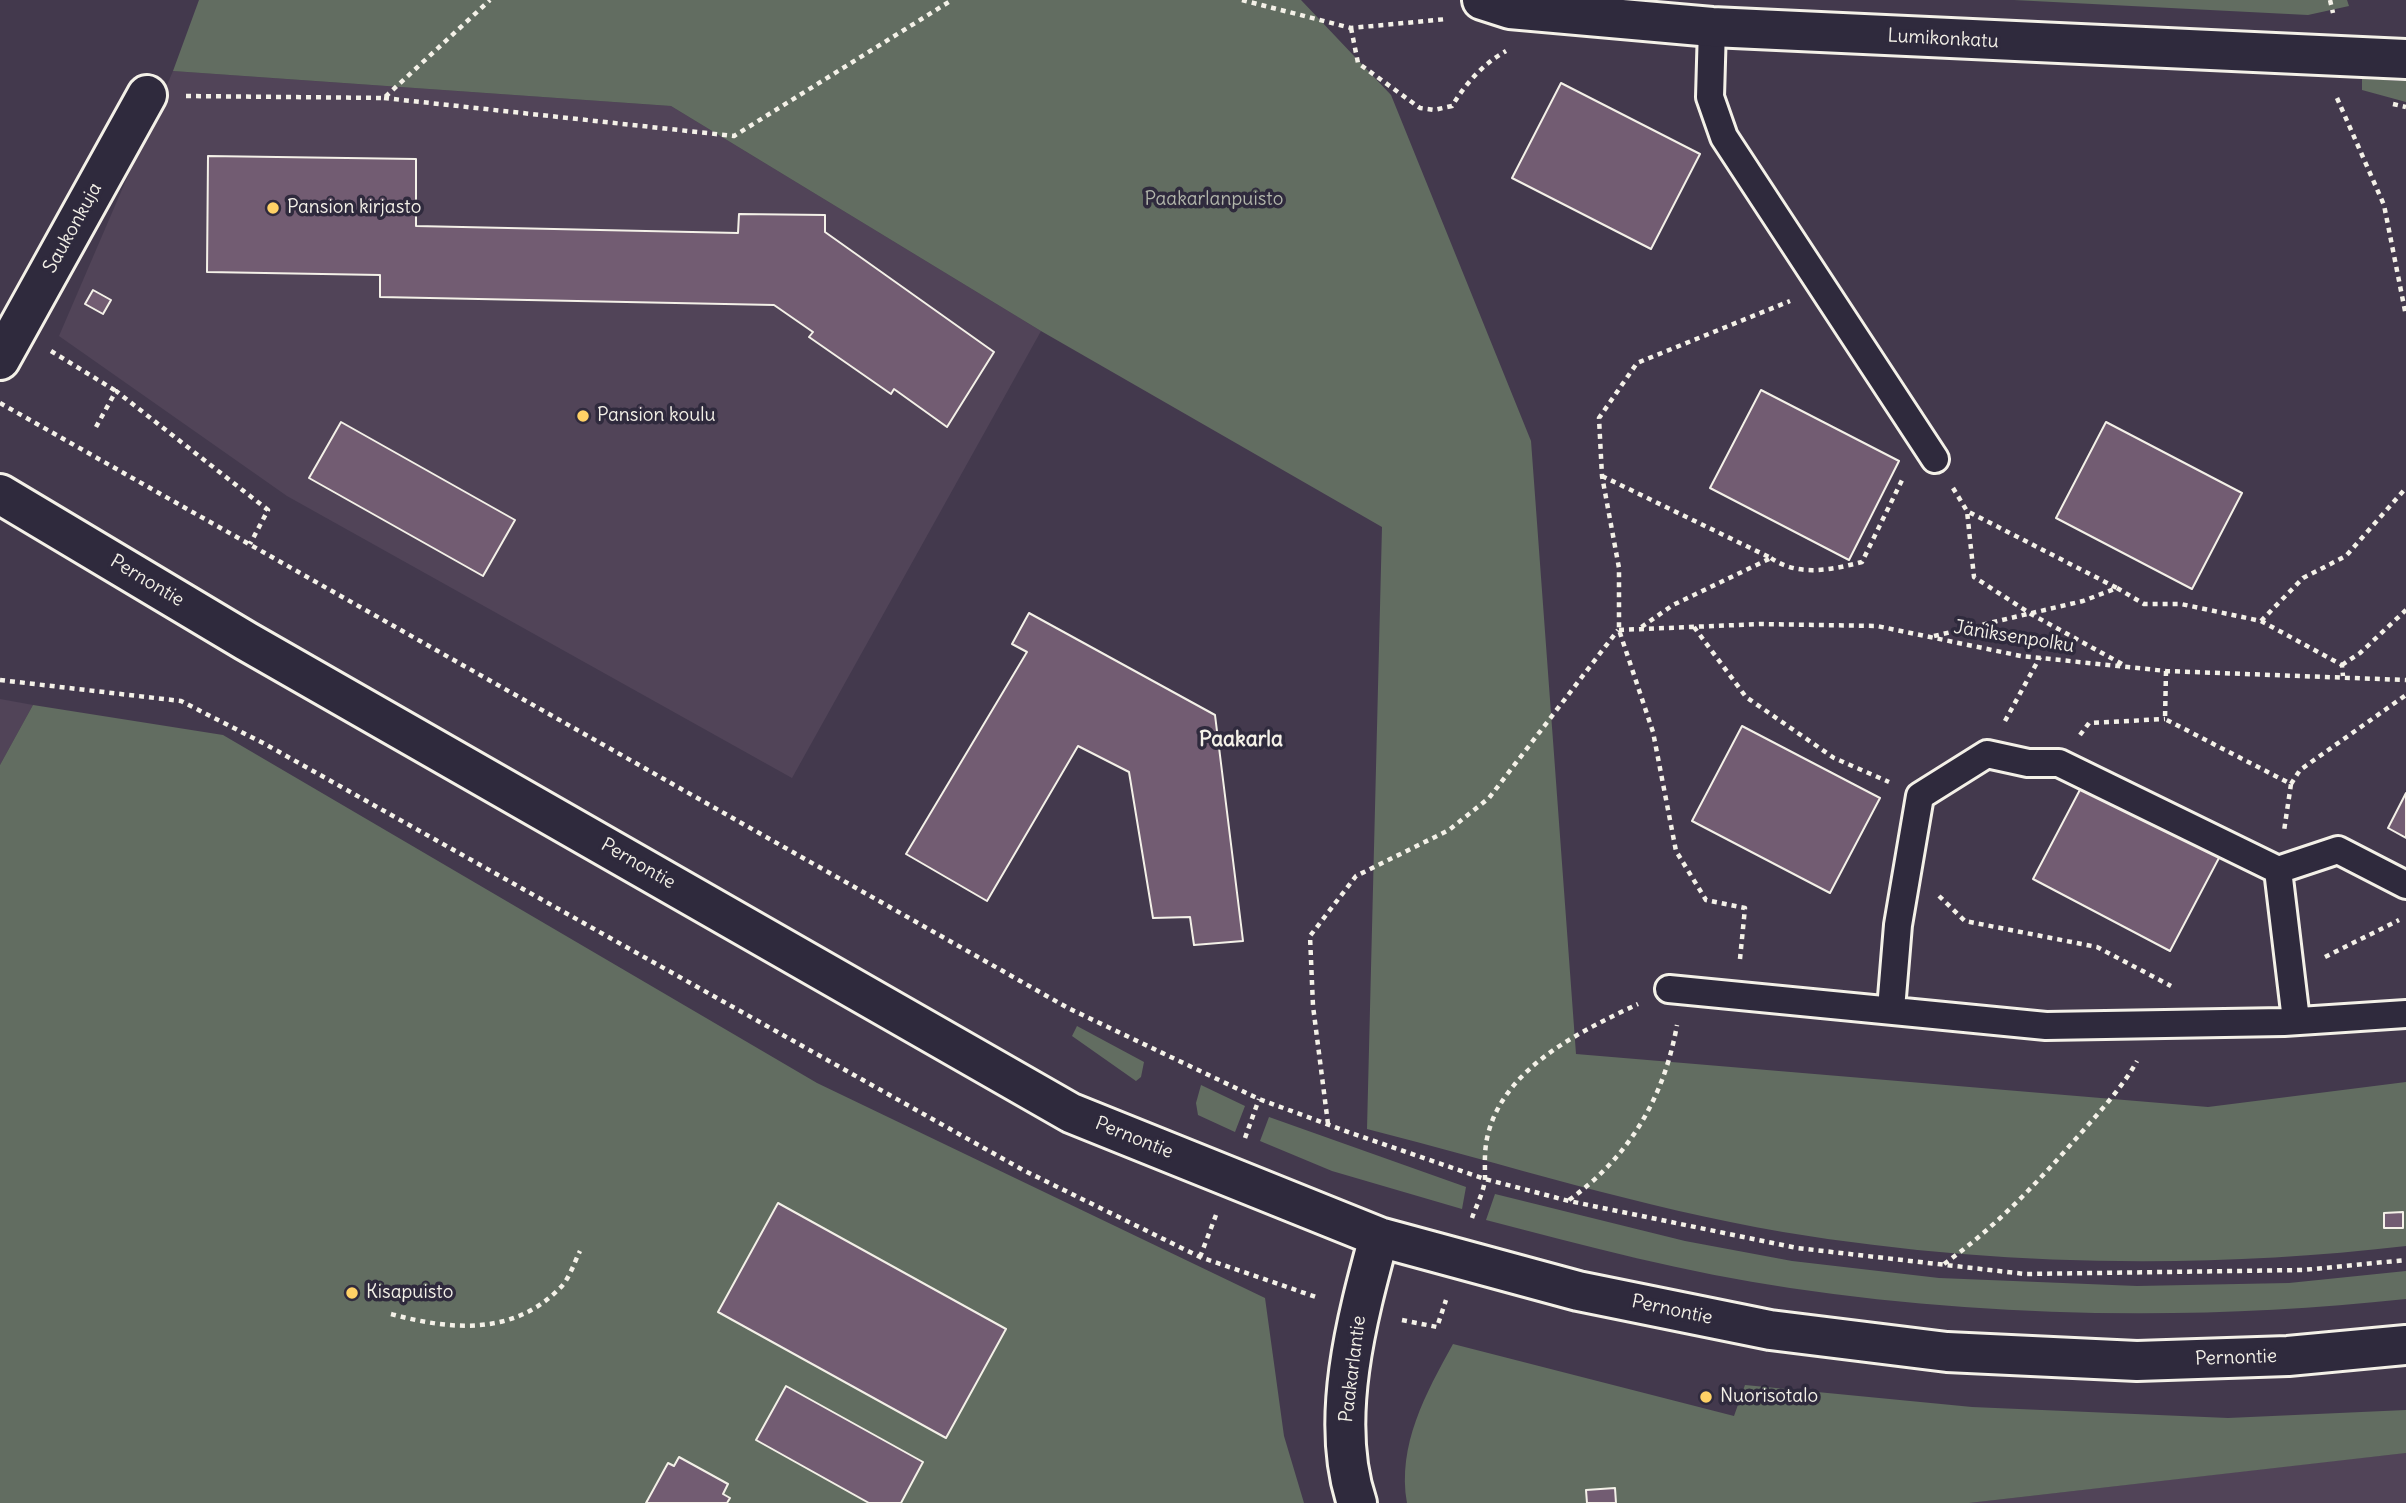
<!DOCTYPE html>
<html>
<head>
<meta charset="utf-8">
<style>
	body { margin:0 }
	canvas { display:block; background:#43394d }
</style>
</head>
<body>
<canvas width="2406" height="1503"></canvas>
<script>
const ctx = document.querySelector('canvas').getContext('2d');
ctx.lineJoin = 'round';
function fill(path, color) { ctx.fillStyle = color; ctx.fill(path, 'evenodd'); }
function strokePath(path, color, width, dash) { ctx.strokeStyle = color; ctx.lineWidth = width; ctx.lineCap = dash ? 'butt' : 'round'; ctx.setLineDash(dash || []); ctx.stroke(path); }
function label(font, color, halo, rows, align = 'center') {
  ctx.font = font + ' Delius,sans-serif'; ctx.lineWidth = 7; ctx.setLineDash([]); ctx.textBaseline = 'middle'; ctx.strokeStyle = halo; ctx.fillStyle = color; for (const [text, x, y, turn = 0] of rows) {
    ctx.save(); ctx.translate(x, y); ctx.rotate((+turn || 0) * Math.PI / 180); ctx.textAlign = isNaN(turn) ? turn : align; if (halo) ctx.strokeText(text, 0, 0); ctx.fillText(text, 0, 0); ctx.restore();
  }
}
const built = new Path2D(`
	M173,71L671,106L1041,331L792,778L287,496L59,336Z
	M0,699L33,705L0,765Z
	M2406,1453V1503H1969L2341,1460Z`);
const green = new Path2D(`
	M199,0H1301L1391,95L1531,441L1576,1054L2208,1107L2406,1082V1246C2199,1270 1989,1266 1783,1232C1642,1208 1505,1164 1367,1129L1382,527L1041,331L671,106L173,71Z
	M2014,0H2347L2349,6L2308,15Z
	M2362,79L2406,81V102L2362,90Z
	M33,705L223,735L817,1083L1265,1298L1284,1436L1304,1503H0V765Z
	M1077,1026L1144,1062L1141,1077L1136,1081L1072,1036Z
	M1201,1085L1245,1106L1235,1132L1198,1115L1196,1103Z
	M1269,1117L1466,1187L1462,1209L1332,1171L1260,1141Z
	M1495,1194L1685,1241L1792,1261L1939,1278L2137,1286L2289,1283L2406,1271V1299C2201,1321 1994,1318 1790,1288C1687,1273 1586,1246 1486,1220Z
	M1453,1344L1734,1416L1745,1385L1972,1407L2228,1418L2406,1410V1453L1969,1503H1407C1397,1445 1426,1393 1453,1344Z`);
const building = new Path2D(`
	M1561,83L1700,154L1651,249L1512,178Z
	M208,156L416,159V226L738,233L739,214L825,215V232L994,352L947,427L894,389L891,394L809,337L813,332L774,305L380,297V275L207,272Z
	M93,290L111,300L103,314L85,304Z
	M1761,390L1899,461L1849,560L1710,488Z
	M341,422L515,520L483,576L309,478Z
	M2106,422L2242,493L2192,589L2056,518Z
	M1029,613L1215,715L1243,941L1194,945L1190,917L1153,918L1129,772L1078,746L987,901L906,854L1027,652L1012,644Z
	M1742,726L1880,798L1830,893L1692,821Z
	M2083,784L2220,856L2170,951L2033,879Z
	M2406,793V838L2388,828Z
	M778,1203L1006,1329L946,1438L718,1312Z
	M2403,1212V1228H2384V1213Z
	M786,1386L923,1462L901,1503H869L756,1440Z
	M679,1457L728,1484L723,1494L730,1498L727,1503H646L668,1463L674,1466Z
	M1615,1488L1616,1503H1587L1586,1490Z`);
const path = new Path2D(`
	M1242,0L1351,28L1447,19
	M2330,0L2333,13
	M1351,28L1358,63L1420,108L1434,110L1452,106C1466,83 1483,64 1506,51
	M186,96L384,98L490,0
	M384,98L734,136L952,0
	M2337,98L2384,205L2406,316
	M2393,104L2406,107
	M51,351L116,391
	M0,403L1068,1008L1259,1099L1351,1133L1485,1179L1569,1201L1797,1248L2025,1274L2303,1270L2406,1260
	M96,427L116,391L268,510L250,544
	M1602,476L1771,558L1673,605L1640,628
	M1953,488L1967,511L1974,577L2031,614L2122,664
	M1771,558C1798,577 1831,570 1862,562L1903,478
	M2117,588L2144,604H2181L2261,621L2342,665L2343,676
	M2261,621L2303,578L2346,556L2406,488
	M1694,627L1746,697L1834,758L1889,782
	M1619,630L1761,624L1877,626L2021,656L2166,671L2406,680
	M1934,636L2083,601L2117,588L1967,511
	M2342,665L2360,653L2406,610
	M2166,671L2165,719L2291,784L2284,831
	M0,680L181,701L265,744L1023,1170L1200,1257L1319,1298
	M2005,721L2040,657
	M2080,735L2089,723L2165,719
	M2291,784L2300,770L2406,695
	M1939,896L1965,921L2097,947L2171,986
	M2325,957L2399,920
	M1740,959L1745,908L1706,900L1676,851L1653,732L1619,630V568L1602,476L1599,418L1637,363L1790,301
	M1328,1124L1313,1006L1310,936L1356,876L1449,830L1489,798L1618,630
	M1245,1138L1259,1099
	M1569,1200C1629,1157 1664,1098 1677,1025
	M1472,1218C1476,1206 1485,1190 1485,1177C1485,1162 1484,1150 1488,1134C1505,1067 1581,1031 1638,1004
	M1200,1257L1216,1215
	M1944,1264C1997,1226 2038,1182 2081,1133C2101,1110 2122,1088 2137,1061
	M391,1314C450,1330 512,1336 559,1289C569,1280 574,1263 580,1251
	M1402,1320L1437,1327L1446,1300`);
const lane = new Path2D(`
	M1712,27L1710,97L1724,137L1935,459
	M2278,870L2296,1020
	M1669,989L2046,1026L2284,1022L2406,1014
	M1891,1009L1898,925L1920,796L1987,754L2028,763H2059L2278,870L2338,850L2406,885`);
const street = new Path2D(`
	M1482,0L1510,9L1712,27L2406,59
	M0,360L147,95`);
const secondary = new Path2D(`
	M0,494L246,641L1071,1113L1379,1237L1578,1291L1770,1330L1947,1352L2137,1361L2288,1356L2406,1345
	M1357,1503C1329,1421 1357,1318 1379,1237`);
const markers = [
	[273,208,7,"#ffd166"],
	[583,416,7,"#ffd166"],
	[352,1293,7,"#ffd166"],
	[1706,1397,7,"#ffd166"]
];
const streetNames = [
	["Lumikonkatu",1943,39,3],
	["Saukonkuja",73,228,-61],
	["Pernontie",147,581,31],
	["Jäniksenpolku",2014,637,9],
	["Pernontie",638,864,30],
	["Pernontie",1134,1138,22],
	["Pernontie",1672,1310,12],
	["Pernontie",2236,1358,-2],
	["Paakarlantie",1353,1369,-83]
];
const parkNames = [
	["Paakarlanpuisto",1214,200]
];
const poiNames = [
	["Pansion kirjasto",287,208],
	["Pansion koulu",597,416],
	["Kisapuisto",366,1293],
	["Nuorisotalo",1720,1397]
];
const neighbourhoodNames = [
	["Paakarla",1241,740]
];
fill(built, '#514458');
fill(green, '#626d61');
fill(building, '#725c72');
strokePath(building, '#f4f1e8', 2);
strokePath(lane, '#f4f1e8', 32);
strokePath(street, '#f4f1e8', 44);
strokePath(secondary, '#f4f1e8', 44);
strokePath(path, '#f4f1e8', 4.5, [5, 5]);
strokePath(lane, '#2f2a3d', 26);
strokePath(street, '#2f2a3d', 38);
strokePath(secondary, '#2f2a3d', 38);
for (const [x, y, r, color] of markers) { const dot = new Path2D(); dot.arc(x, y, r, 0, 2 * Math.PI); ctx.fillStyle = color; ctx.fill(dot); strokePath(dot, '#2f2a3d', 2.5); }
label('19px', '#f4f1e8', '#2f2a3d', streetNames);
label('19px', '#b2b6ab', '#2f2a3d', parkNames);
label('19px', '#f4f1e8', '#2f2a3d', poiNames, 'left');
label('bold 21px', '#f4f1e8', '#2f2a3d', neighbourhoodNames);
</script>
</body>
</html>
